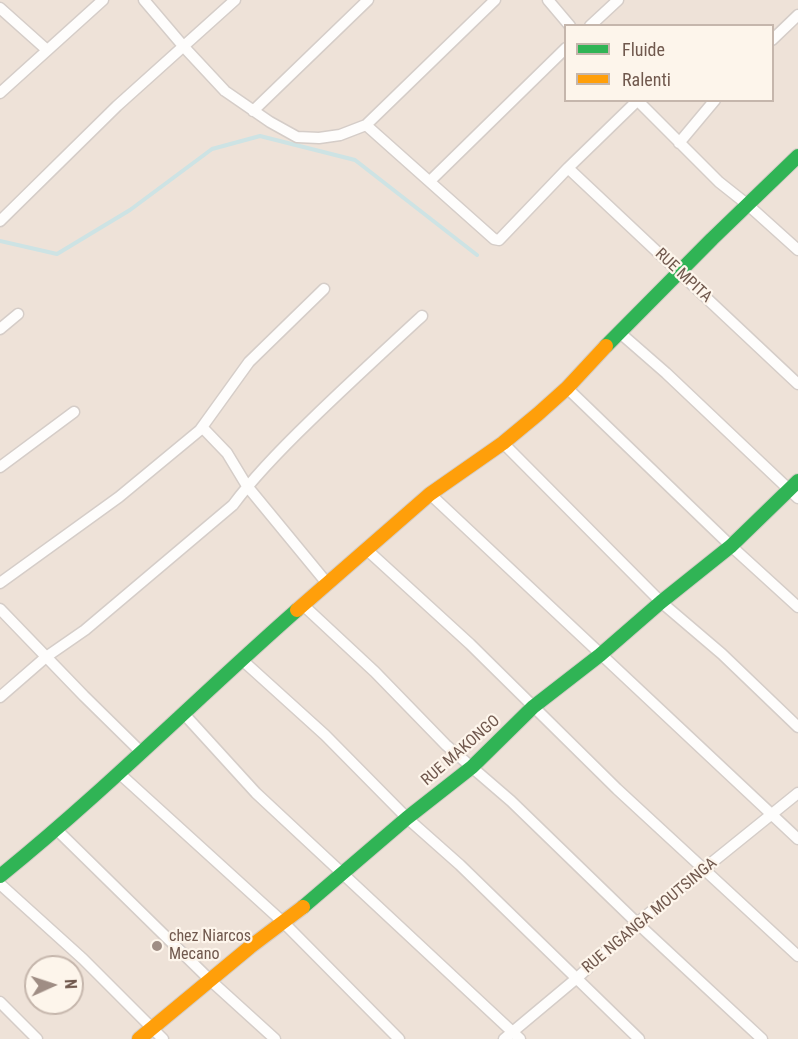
<!DOCTYPE html>
<html>
<head>
<meta charset="utf-8">
<style>
	body { margin:0 }
	#map { position:relative; width:798px; height:1039px; overflow:hidden; background:#f6f0ea; font-family:"Roboto Condensed",sans-serif }
	canvas { display:block }
	.legend { position:absolute; left:564px; top:24px; width:210px; height:78px; box-sizing:border-box; background:#fdf5eb; border:2px solid #c5b6ac; margin:0; padding:8px 10px; list-style:none; font-size:18px; color:#70584d }
	.legend li { display:flex; align-items:center; gap:12px; height:30px }
	.legend b { width:30px; border:2px solid #c5b6ac }
	.north { position:absolute; left:24px; top:955px; width:60px; height:60px; box-sizing:border-box; background:#fdf5eb; border:2px solid #c5b6ac; border-radius:50%; rotate:87deg; font-size:16px; font-weight:700; line-height:24px; text-align:center; color:#70584d }
	.north::after { content:''; display:block; margin:auto; width:21px; height:27px; background:#9f8d84; clip-path:polygon(50% 0,100% 100%,50% 72%,0 100%) }
</style>
</head>
<body>
<div id="map">
<canvas width="798" height="1039"></canvas>
<ul class="legend">
<li><b style="height:8px;background:#30b455"></b>Fluide</li>
<li><b style="height:8px;background:#ff9f0a"></b>Ralenti</li>
</ul>
<div class="north">N</div>
</div>
<script>
const ctx = document.querySelector('canvas').getContext('2d');
ctx.lineJoin = 'round';
function fill(path, color) { ctx.fillStyle = color; ctx.fill(path, 'evenodd'); }
function strokePath(path, color, width, dash) { ctx.strokeStyle = color; ctx.lineWidth = width; ctx.lineCap = dash ? 'butt' : 'round'; ctx.setLineDash(dash || []); ctx.stroke(path); }
function label(font, color, halo, rows, align = 'center') {
  ctx.font = font + ' "Roboto Condensed",sans-serif'; ctx.lineWidth = 4.5; ctx.setLineDash([]); ctx.textBaseline = 'middle'; ctx.strokeStyle = halo; ctx.fillStyle = color; for (const [text, x, y, turn = 0] of rows) {
    ctx.save(); ctx.translate(x, y); ctx.rotate((+turn || 0) * Math.PI / 180); ctx.textAlign = isNaN(turn) ? turn : align; if (halo) ctx.strokeText(text, 0, 0); ctx.fillText(text, 0, 0); ctx.restore();
  }
}
const residential = new Path2D(`
	M0,0H798V1039H0ZM566,26H772V100H566ZM36,967H72V1003H36Z`);
const stream = new Path2D(`
	M0,241L57,254L130,210L212,149L260,136L355,160L477,255`);
const street = new Path2D(`
	M144,0L184,47L225,91L270,122L297,137L319,138L340,135L366,125L495,0
	M548,0L570,26
	M0,8L47,50
	M590,26L618,0
	M772,40L798,15
	M0,93L103,0
	M637,100L719,182L748,205L798,250
	M253,111L368,0
	M366,125L494,239L499,240L568,168L637,101
	M679,143L715,100
	M568,168L798,384
	M430,181L566,48
	M0,221L117,106L235,0
	M0,329L18,314
	M619,332L666,373L798,498
	M567,388L731,546L798,607
	M202,427L227,453L247,486L326,582
	M503,443L661,602L722,654L798,727
	M0,467L74,412
	M430,494L798,839
	M366,549L470,644L617,789L798,956
	M0,583L119,497L200,430L249,362L324,289
	M303,605L375,672L446,745L511,801L637,923L762,1039
	M0,609L84,696L142,753
	M241,659L325,735L407,818L460,865L639,1039
	M0,697L46,657L85,630L233,505C256,474 283,447 311,420C347,385 384,351 422,316
	M184,714L256,793L520,1039
	M120,774L284,923L399,1039
	M57,830L210,980L275,1039
	M0,884L83,959L163,1039
	M0,1002L37,1039
	M504,1039L577,978L637,923L798,793`);
const fast = new Path2D(`
	M606,346L712,239L798,156
	M0,876C104,792 197,698 297,610
	M303,907L407,818L472,767L533,707L600,655L661,602L731,546L798,481`);
const slow = new Path2D(`
	M297,610L430,494L503,443L538,414L567,388L606,346
	M139,1039L250,947L303,907`);
const markers = [
	[157,946,6,"#9f8d84"]
];
const streetNames = [
	["RUE MPITA",683,276,43],
	["RUE MAKONGO",461,751,-41],
	["RUE NGANGA MOUTSINGA",650,916,-40]
];
const poiNames = [
	["chez Niarcos",169,937],
	["Mecano",169,955]
];
fill(residential, '#eee2d8');
strokePath(stream, '#cde3e4', 4);
strokePath(street, '#d5cdc8', 13);
strokePath(fast, '#d4cdc6', 16);
strokePath(slow, '#d4cdc6', 16);
strokePath(street, '#fefdfc', 10);
strokePath(fast, '#30b455', 14);
strokePath(slow, '#ff9f0a', 14);
for (const [x, y, r, color] of markers) { const dot = new Path2D(); dot.arc(x, y, r, 0, 2 * Math.PI); ctx.fillStyle = color; ctx.fill(dot); strokePath(dot, '#fdf5eb', 2); }
label('16px', '#70584d', '#fdf5eb', streetNames);
label('16px', '#70584d', '#fdf5eb', poiNames, 'left');
</script>
</body>
</html>
